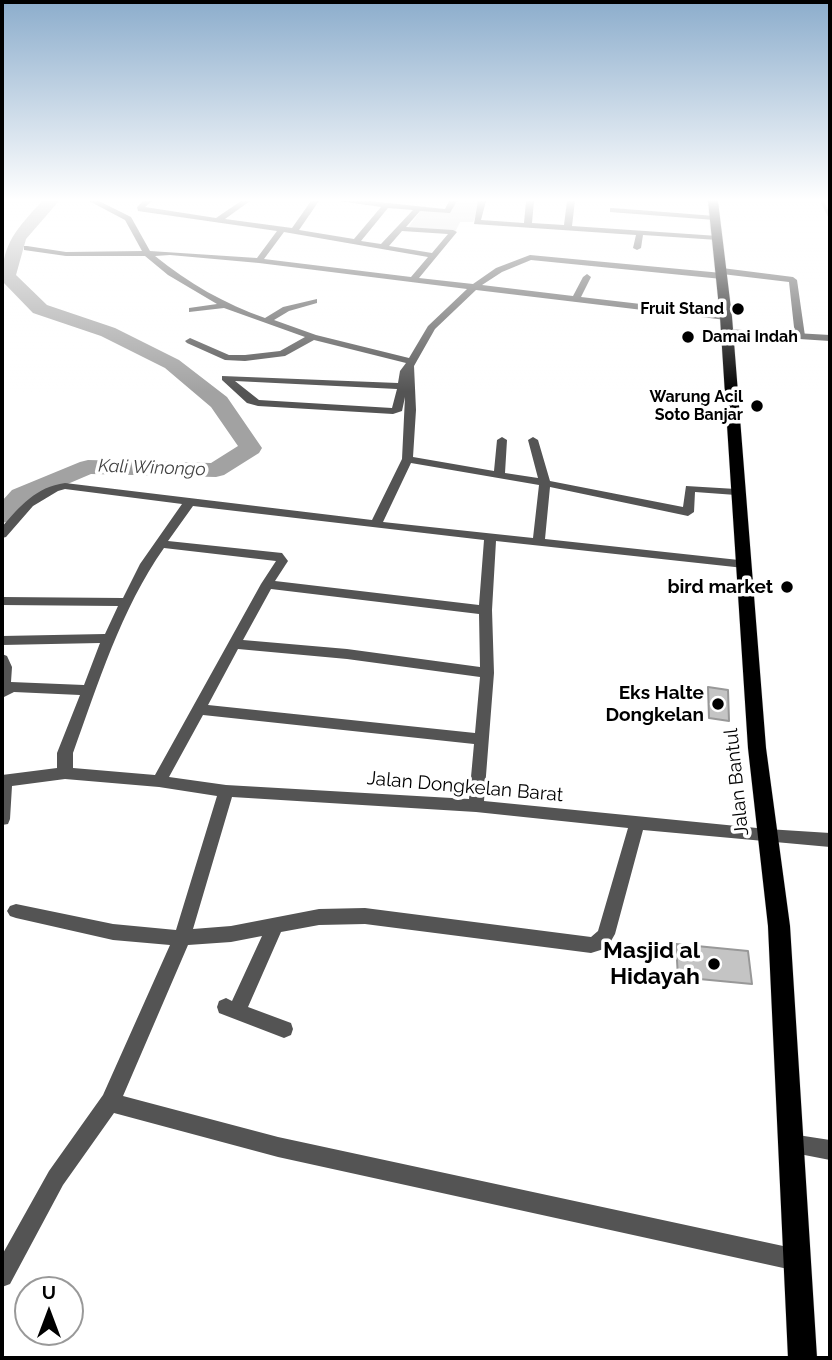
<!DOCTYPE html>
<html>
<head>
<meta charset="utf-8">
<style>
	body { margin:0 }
	#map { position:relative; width:832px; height:1360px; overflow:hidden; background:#fff; font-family:Raleway,sans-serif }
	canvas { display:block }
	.frame { position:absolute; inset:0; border:4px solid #000; pointer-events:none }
	.north { position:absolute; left:14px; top:1276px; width:70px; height:70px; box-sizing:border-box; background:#fff; border:2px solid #999; border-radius:50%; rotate:0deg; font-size:19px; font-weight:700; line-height:28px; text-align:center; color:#000 }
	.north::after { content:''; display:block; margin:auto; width:24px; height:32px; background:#000; clip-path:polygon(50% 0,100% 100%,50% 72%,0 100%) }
</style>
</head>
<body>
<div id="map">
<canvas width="832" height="1360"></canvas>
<div class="frame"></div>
<div class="north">U</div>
</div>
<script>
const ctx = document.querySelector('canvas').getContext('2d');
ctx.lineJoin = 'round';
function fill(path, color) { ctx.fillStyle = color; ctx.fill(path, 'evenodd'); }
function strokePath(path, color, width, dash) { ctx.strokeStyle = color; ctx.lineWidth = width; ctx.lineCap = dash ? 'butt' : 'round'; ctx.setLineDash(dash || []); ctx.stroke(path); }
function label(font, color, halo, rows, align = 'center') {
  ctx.font = font + ' Raleway,sans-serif'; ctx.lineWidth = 7; ctx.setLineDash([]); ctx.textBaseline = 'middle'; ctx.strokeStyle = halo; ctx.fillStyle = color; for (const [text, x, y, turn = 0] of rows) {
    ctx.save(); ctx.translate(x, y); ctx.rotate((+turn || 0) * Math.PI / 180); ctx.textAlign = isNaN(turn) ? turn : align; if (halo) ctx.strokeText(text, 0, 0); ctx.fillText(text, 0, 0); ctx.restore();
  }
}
const green = new Path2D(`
	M455,201H483L473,222H460L455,232L407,229L422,209L448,211Z`);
const stream = new Path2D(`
	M822,201L830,217`);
const river = new Path2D(`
	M42,201H59L26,239L16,275L47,305L115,328L179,360L227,397L262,448L259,453L224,475L216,477L91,474L30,500L11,521L2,523V501L12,490L80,462L88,460L211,463L238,446L211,407L165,368L101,336L33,313L2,281C2,242 18,228 42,201Z`);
const building = new Path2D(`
	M708,687L728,690L729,721L709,718Z
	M676,944L748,951L752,984L678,977Z`);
const minor = new Path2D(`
	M89,201H99L131,217L150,251L257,258L277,231L138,211L137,207L143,201H152L145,207L216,218L241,201H250L225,219L292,228L311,201H319L299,230L354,239L381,207L339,201H369L445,209L449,201H457L450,213L420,211L406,227L453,230L457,232L419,278L473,284L496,268L530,255L722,273L718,271L722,268L793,277L797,280L805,336L800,339L795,336L789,282L722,274L726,276L722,279L531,260L502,272L482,285L573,296L583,277L587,274L591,277L581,297L726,314L731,317L726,320L476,290L435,329L414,366L416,410L413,457L494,471L497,440L502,437L507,440L505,473L538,478L528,440L533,437L538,440L550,481L683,507L686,486L736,489L742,492L736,495L695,492L694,512L688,516L550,487L545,539L748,561L750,564L748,567L744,568L496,541L492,610L494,673L484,801L767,829L830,833V847L643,830L615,934L607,948L591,953L365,924L319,925L281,932L248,1007L291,1023L293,1029L291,1035L284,1038L219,1013L217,1007L219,1001L226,998L232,1001L262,936L231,942L188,945L123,1096L278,1137L797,1249L805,1252L808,1260L805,1268L797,1271L278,1157L114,1113L63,1185L10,1284L2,1287V1255L49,1171L103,1095L170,945L113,940L16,918L10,916L7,911L10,906L16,904L113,924L176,930L217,796L159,787L65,779L12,786L10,819L8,824L2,825V775L57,768V753L80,695L14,692L2,698V654L7,656L12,667L11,682L84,685L100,643L2,645V636L105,634L118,606L2,605V597L123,598L140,564L182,504L65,489L58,491L33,506L6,537L2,538V527C20,506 36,487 65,483L372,520L402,459L405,397L402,411L393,414L258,406L247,403L222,380V376L398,383L400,371L406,363L314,340L285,356L245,361L225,360L187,343L185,341L190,338L229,355H245L280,351L305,337L224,308L189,312V308L217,304L168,275L145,256H66L24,250V246H27L66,252L142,251L125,220ZM388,208L413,210L381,244L361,241ZM402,231L448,234L432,253L389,246ZM284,232L428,257L411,277L264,259ZM170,255L259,263L467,289L428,326L409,358L316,335L274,320L289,311L317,303V299L283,307L265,318C225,304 188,283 155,256ZM235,381L397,389L392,408L259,400ZM411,463L539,485L533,538L383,522ZM193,506L484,540L479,605L275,581L288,561L282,553L168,541ZM164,548L276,561L261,584L155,775L73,768V753C98,684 121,609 164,548ZM271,589L479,614L480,667L347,649L243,640ZM238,649L347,659L480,677L475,733L208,705ZM203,715L474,744L469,799L226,785L169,777ZM232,797L476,812L628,828L598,931L591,937L365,908L319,909L231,926L193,929Z
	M478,201H486L481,220L524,223L526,201H534L532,223L564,225L567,201H575L572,226L718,236L722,238L718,240L643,235L641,248L637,250L633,248L636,235L474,224Z
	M613,208L715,216L719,218L715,220L610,212V208Z
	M791,1134L830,1140V1160L784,1151L781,1144L784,1137Z`);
const tertiary = new Path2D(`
	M725,329L830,335V341L722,334L720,332Z`);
const primary = new Path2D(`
	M708,201H718L732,317L766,748L790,926L817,1358H788L768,926L748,748L720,317Z`);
const markers = [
	[738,309,7,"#000"],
	[688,337,7,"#000"],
	[757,406,7,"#000"],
	[787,587,7,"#000"],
	[718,704,7,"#000"],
	[714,964,7,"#000"]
];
const farPoinames = [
	["Fruit Stand",724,309],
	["Damai Indah",702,337,"left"],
	["Warung Acil",743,397],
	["Soto Banjar",743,415]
];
const farWaternames = [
	["Kali Winongo",152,468,2]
];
const poiNames = [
	["bird market",773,587],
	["Eks Halte",704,693],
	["Dongkelan",704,715]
];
const streetNames = [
	["Jalan Bantul",737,782,-96],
	["Jalan Dongkelan Barat",465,787,5]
];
const nearPoinames = [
	["Masjid al",700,951],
	["Hidayah",700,977]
];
fill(green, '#dbdbdb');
strokePath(stream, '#a2a2a2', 3.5);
fill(river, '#a2a2a2');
fill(building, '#c4c4c4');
strokePath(building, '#989898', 2);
strokePath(primary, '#dbdbdb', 1);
fill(minor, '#545454');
fill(tertiary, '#545454');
fill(primary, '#000');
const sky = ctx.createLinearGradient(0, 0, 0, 392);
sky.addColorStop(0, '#8cadcc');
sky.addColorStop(0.51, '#fff');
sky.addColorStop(1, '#ffffff00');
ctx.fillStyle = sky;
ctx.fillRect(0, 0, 832, 392);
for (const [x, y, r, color] of markers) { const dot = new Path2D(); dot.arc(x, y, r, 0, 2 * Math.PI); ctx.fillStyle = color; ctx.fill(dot); strokePath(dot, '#fff', 2.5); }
label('bold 16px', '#000', '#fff', farPoinames, 'right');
label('italic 18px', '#434343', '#fff', farWaternames);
label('bold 19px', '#000', '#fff', poiNames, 'right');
label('19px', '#000', '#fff', streetNames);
label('bold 23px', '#000', '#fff', nearPoinames, 'right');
</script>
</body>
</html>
